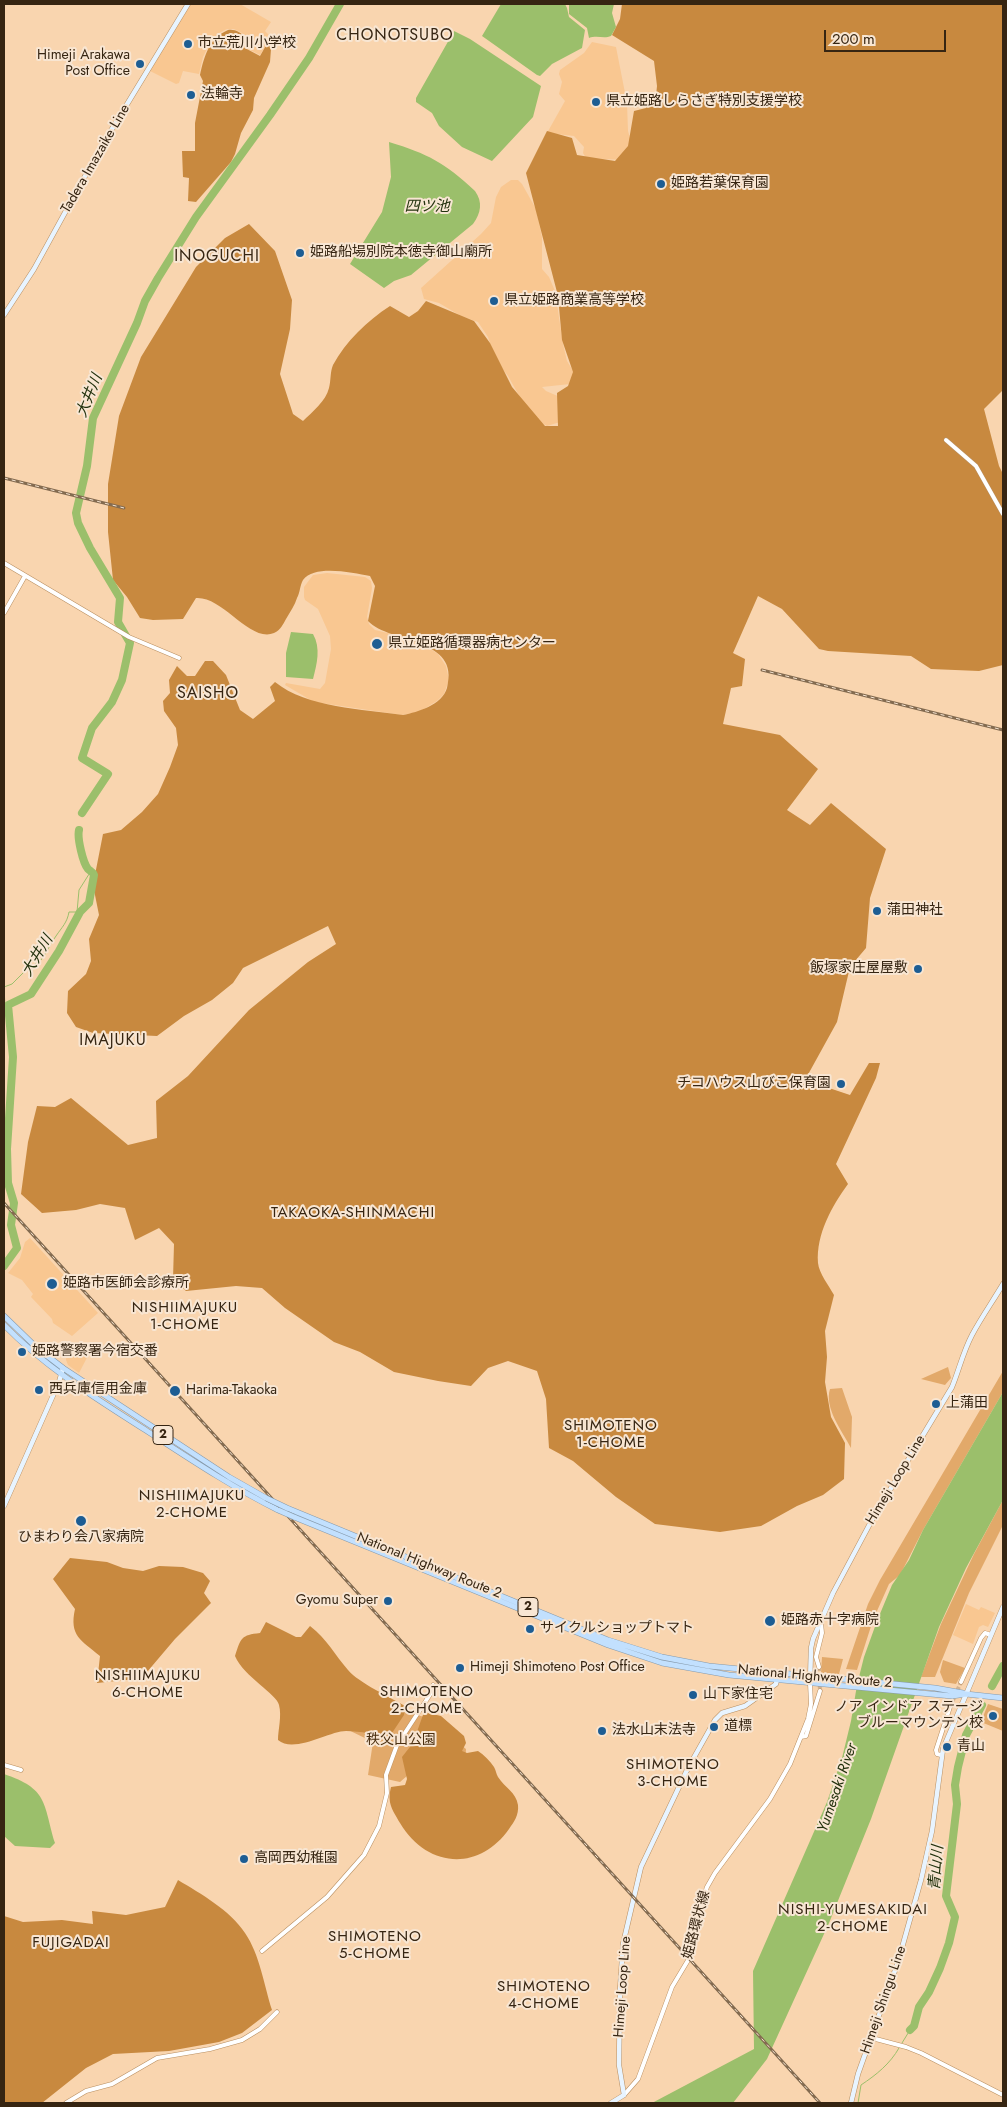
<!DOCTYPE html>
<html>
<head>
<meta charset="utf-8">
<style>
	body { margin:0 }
	#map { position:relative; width:1007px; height:2107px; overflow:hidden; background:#f9d5af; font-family:Jost,sans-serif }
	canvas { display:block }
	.frame { position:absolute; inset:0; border:5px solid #362512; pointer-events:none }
	.scale { position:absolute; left:824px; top:30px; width:122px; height:22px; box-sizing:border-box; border:2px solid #362512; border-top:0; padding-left:6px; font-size:15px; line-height:18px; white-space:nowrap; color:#362512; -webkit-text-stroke:4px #f8e6d3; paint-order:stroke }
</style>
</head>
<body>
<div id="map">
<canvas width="1007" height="2107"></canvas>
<div class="frame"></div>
<div class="scale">200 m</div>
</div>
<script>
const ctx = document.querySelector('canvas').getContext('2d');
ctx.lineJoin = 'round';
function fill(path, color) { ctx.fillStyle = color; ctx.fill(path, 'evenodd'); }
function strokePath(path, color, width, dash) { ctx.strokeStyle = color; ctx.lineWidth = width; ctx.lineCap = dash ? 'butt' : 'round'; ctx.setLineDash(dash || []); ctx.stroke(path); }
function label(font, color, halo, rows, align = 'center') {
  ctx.font = font + ' Jost,"Noto Sans JP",sans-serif'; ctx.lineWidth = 4; ctx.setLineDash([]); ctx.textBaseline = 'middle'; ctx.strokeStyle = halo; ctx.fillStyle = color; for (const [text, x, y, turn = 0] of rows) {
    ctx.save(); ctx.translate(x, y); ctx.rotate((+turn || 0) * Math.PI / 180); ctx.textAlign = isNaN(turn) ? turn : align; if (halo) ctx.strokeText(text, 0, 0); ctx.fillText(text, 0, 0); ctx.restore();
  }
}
const built = new Path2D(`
	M191,4H240L271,22L265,31L271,37L260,55L244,47L246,37L242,33L234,29H227L219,33L209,45L203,57L199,74L183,71L179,83L176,84L150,71Z
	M592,42L616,47L627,103L628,131L632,145L624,160L586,158L583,153L584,147L574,136L547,133L565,101L559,94L562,82L559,74L560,70L584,53Z
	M511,180H518L522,184L536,209L542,237V269L549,277L555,291L563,344L567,361L575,374L570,384L542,387L546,391L560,397V422L547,426L541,423L522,401L508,376L495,359L488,337L478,322L461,316L439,303L424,299L421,288L481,234L491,223L496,197L501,187Z
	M327,573L365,577L371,581L372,588L367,617L369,624L375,630L417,640L438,654L446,666L449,680L444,694L437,701L419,712L402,715L314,702L285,685L286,683L320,689L325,683L331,649L330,636L318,609L305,600L304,597V587L313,575Z
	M30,1238L98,1313L72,1336L53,1323L52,1319L31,1297L33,1294L22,1280L8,1273L20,1258L25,1242Z
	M74,1342H78L91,1350L79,1373L68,1365L66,1360L67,1350Z
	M966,1604L979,1610L981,1607L995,1613L988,1627L983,1625L979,1627L973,1644L953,1635Z`);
const green = new Path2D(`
	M948,1367L951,1378L945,1385L921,1379Z
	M1003,1371V1392L923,1530L900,1575L889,1584L873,1620L857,1670L846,1669L868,1604L880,1580Z
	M842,1388L852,1417L851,1448C842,1431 824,1408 830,1389Z
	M1003,1500V1525L969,1593L935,1677H921L941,1624L974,1554Z
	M822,1657L843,1659L839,1674L821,1673Z
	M943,1660L965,1668L956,1684L944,1682L940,1672Z
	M988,1704L1003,1709V1731L981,1722Z
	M395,1709L428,1718L466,1749L464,1783L423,1762L400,1782L368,1775L373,1742L332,1722Z`);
const forest = new Path2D(`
	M622,4H1003V390L984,409L999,466L1003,474V665L979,671L931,669L911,656L828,651L819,649L782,609L758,596L733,653L745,659L742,686L731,688L723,724L780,735L818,769L787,810L810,825L831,803L886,849L870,898L866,948L850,967L837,1022L805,1080L850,1095L869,1063H880L876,1078L836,1164L848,1184C832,1206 816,1234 818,1263C819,1273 829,1286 834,1295L825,1331L827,1357L825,1382L831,1417L845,1443L844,1479L823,1495L797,1506L761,1526L720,1532L655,1524L616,1497L573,1461L549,1448L546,1399L537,1371L508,1361L488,1368L471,1386L438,1381L394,1372L360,1352L334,1342L285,1308L262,1288L236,1286L186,1291L173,1279L174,1244L159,1228L135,1240L125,1208L100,1204L76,1210L42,1213L21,1194L28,1142L37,1106L55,1107L71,1098L128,1145L157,1138L156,1101L188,1076L249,1010L308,962L336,944L328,926L243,968L233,983L212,1000L184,1016L157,1036L93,1033L76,1027L67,1013L68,991L86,974L91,961L89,939L99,915L93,885L103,834L121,830L142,812L158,794L170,767L178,745L176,728L164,711L163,701L170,693L169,680L177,666L187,676H195L205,661H213L226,675L240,710L253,719L275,701L270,687L275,682C307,708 363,709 403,715C418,712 442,705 447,688C461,637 390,644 368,621L375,586L370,576C353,573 315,564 303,580C300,585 300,593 297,598C295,605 290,612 286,619C283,624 281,630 274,633C250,643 223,596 196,598L183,619L153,620L140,618L127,597L113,580L108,532V484L119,416L141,357L196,267L225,238L249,224L275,251L292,300L290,329L280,374L293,414L303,421C312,412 326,401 329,388C331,381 330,372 333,365C346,341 367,321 390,306L409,317L418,311L426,301L474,321L490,343L512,387L545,426H558L557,393L568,386L573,372L562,340L558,296L526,173L547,131L572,138L577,155L615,161L628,146L634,111L646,108L648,98L656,96L657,86L654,61L612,35L620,19Z
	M228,30C235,29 241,32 245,38L243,47L260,56L268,42L271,49L270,62L254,98L253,110L241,133L235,154L231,162L196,202L188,201L189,178L183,177L182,151H195V123L203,81L200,75C204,57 209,38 228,30Z
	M70,1558L107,1562L123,1568L143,1571L159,1566L183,1567L203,1573L210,1581L204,1593L211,1603L175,1639L147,1672L136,1679L97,1683L100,1656C81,1640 69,1636 75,1609L53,1579Z
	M266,1622L296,1637H301L310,1626C327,1639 335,1655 348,1670C359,1683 390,1697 405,1706L404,1715L390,1736C375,1735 361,1731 346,1731C329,1731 294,1754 278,1740C278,1730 282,1716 279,1705C277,1694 244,1677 235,1656C241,1638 241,1635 260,1633Z
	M424,1712L441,1716L464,1736L466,1743L462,1751L467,1753L478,1751C484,1755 490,1761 494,1767C496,1770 496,1774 498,1777C505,1788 516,1792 518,1805C519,1815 514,1822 509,1829C478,1873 426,1867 400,1823C392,1809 387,1803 391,1787L405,1785L407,1779L402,1757L413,1743Z
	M178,1880C201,1894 230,1910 245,1933C260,1955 264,1985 272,2010L242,2033L219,2042L169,2051L113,2054L86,2068L42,2103H4V1916L23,1922L62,1920L93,1924L92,1911L126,1915L165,1907Z`);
const water = new Path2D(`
	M501,4H565L567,8L569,17L585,30L582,48L552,64L540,76L537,75L482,36Z
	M569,4H614L612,13L616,27L611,36C604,39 597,35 589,38L587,28L569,14Z
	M454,31L470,39L541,86L533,117L492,161L462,147L439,126L432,113L416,102V98Z
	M389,142C428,154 444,162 475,191C483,202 481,213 473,224L411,275L394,281L384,288L350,264L382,212L391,177Z
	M291,632L313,634C321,648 317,664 313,679L286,677V653Z
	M1003,1392V1500L966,1568L939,1627L871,1819L829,1923L767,2059L733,2103H652L754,2049L753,1971L827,1802L842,1758L851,1721L857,1685L864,1657L877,1621L892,1585L909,1560L923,1530Z
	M4,1774C48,1789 43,1802 55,1843L50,1848L15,1846L4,1836Z`);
const stream = new Path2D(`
	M4,987L12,984L31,965H35L38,959L41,960C47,952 50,944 56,936C62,927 67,923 69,912H77L79,890L91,871
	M4,989L5,1005
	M902,2043L910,2030
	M858,2103L861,2085C876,2075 890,2064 899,2048`);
const river = new Path2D(`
	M82,813L108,774L82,758L92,728L112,702L122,680L130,643L118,622L120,598L90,548L78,523L76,513L87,466L93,418L137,323L145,301L158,278L196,217L270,115L309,58L340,4
	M4,1266L17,1248L11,1225L14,1203L8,1183L7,1149L13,1057L8,1005L31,994L59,951L80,912L89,903L94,875C93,872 90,871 88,869C83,863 77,838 79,830
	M992,1686L1003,1666
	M910,2030L914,2026L919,2007L929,1992L940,1968L949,1943L955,1917L946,1896L957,1804L955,1785L958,1767L966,1735L982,1705`);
const tertiaryTunnel = new Path2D(`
	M819,1667L820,1691
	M950,1707L961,1682`);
const tertiary = new Path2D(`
	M946,440L976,466L1003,514
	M4,563L129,637L179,658
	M4,613L25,576
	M819,1667L816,1657L822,1633L821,1623
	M961,1682L981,1638L985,1633L991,1635
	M801,1737L806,1736L820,1691
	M941,1755L937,1754L936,1750L950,1707
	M4,1765L21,1770
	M262,1951L327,1897L364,1855L379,1826L387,1793L386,1775L397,1745L431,1693L433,1685
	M872,2038L906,2047L921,2053L1003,2095
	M624,2095L638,2079L672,1987L690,1957L698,1914L707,1887L715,1873L770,1799L790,1764L808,1719L811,1704L810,1683
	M66,2103L86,2091L112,2084L157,2058L210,2049L242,2040L260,2029L277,2012`);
const secondary = new Path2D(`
	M4,315L34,269L101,147L188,4
	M4,1506L59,1382L63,1368
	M810,1683L811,1648L813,1639L833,1593L873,1518L952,1387C959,1370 963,1352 972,1335C981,1318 993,1301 1003,1284
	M611,2103L624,2095L619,2065L620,1990L623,1944L641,1867L688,1768L715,1720L722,1713L745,1706L776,1684L777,1679
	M851,2103L858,2074L898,1962L921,1880L932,1831L943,1749L1003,1607`);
const trunk = new Path2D(`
	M4,1316L37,1348L63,1368L229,1477L266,1498
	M4,1325C46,1368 97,1399 147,1431C190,1459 232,1487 278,1510
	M287,1508L608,1640L662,1657L709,1666L935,1688L963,1693
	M294,1517L608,1645L662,1663L729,1675L952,1696L966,1694L1003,1698`);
const rail = new Path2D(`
	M4,478L124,508
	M762,670L1003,730
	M4,1203L820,2103`);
const trunkBridge = new Path2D(`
	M266,1498L287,1508
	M278,1510L294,1517`);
const markers = [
	[188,44,5,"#1d5d93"],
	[140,64,5,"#1d5d93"],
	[191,95,5,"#1d5d93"],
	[596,102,5,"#1d5d93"],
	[661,184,5,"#1d5d93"],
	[300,253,5,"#1d5d93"],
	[494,301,5,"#1d5d93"],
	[377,644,6,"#1d5d93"],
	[877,911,5,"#1d5d93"],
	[918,969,5,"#1d5d93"],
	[841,1084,5,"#1d5d93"],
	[52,1284,6,"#1d5d93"],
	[22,1352,5,"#1d5d93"],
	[39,1390,5,"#1d5d93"],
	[175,1391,6,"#1d5d93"],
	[936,1404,5,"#1d5d93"],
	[81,1521,6,"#1d5d93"],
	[388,1601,5,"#1d5d93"],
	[770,1621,6,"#1d5d93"],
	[530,1629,5,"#1d5d93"],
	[460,1668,5,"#1d5d93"],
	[693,1695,5,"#1d5d93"],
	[993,1716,5,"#1d5d93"],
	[714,1727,5,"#1d5d93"],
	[602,1731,5,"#1d5d93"],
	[947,1747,5,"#1d5d93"],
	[244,1859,5,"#1d5d93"]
];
const shields = [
	[163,1435,20],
	[528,1607,20]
];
const shieldNames = [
	["2",163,1435],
	["2",528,1607]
];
const poiNames = [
	["市立荒川小学校",198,44],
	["Himeji Arakawa",130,56,"right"],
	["Post Office",130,72,"right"],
	["法輪寺",201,95],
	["県立姫路しらさぎ特別支援学校",606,102],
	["姫路若葉保育園",671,184],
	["姫路船場別院本徳寺御山廟所",310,253],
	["県立姫路商業高等学校",504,301],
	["県立姫路循環器病センター",388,644],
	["蒲田神社",887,911],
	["飯塚家庄屋屋敷",908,969,"right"],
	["チコハウス山びこ保育園",831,1084,"right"],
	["姫路市医師会診療所",63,1284],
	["姫路警察署今宿交番",32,1352],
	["西兵庫信用金庫",49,1390],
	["Harima-Takaoka",186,1391],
	["上蒲田",946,1404],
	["ひまわり会八家病院",81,1538,"center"],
	["Gyomu Super",378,1601,"right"],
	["姫路赤十字病院",781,1621],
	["サイクルショップトマト",540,1629],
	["Himeji Shimoteno Post Office",470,1668],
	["山下家住宅",703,1695],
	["ノア インドア ステージ",983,1708,"right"],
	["ブルーマウンテン校",983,1724,"right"],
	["道標",724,1727],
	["法水山末法寺",612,1731],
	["青山",957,1747],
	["高岡西幼稚園",254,1859]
];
const streetNames = [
	["Tadera Imazaike Line",96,159,-60],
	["Himeji Loop Line",896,1480,-59],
	["National Highway Route 2",429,1566,22],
	["National Highway Route 2",815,1677,5],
	["姫路環状線",697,1925,-75],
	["Himeji Loop Line",623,1987,-86],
	["Himeji Shingu Line",884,2000,-71]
];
const parkNames = [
	["秩父山公園",401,1741]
];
const waterNames = [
	["四ツ池",427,207],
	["大井川",90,396,-68],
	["大井川",38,956,-59],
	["Yumesaki River",838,1788,-71],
	["青山川",937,1868,-85]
];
const neighbourhoodNames = [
	["TAKAOKA-SHINMACHI",353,1213],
	["NISHIIMAJUKU",185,1308],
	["1-CHOME",185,1325],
	["SHIMOTENO",611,1426],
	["1-CHOME",611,1443],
	["NISHIIMAJUKU",192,1496],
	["2-CHOME",192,1513],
	["NISHIIMAJUKU",148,1676],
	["6-CHOME",148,1693],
	["SHIMOTENO",427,1692],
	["2-CHOME",427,1709],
	["SHIMOTENO",673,1765],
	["3-CHOME",673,1782],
	["NISHI-YUMESAKIDAI",853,1910],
	["2-CHOME",853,1927],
	["SHIMOTENO",375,1937],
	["5-CHOME",375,1954],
	["FUJIGADAI",71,1943],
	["SHIMOTENO",544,1987],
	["4-CHOME",544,2004]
];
const quarterNames = [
	["CHONOTSUBO",395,36],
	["INOGUCHI",217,257],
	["SAISHO",208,694],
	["IMAJUKU",113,1041]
];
fill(built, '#f9c791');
fill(green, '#e2a96a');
fill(forest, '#c8893f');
fill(water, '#9bbf6b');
strokePath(stream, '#9bbf6b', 1);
strokePath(river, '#9bbf6b', 8);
strokePath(tertiaryTunnel, '#d2b290', 4, [4, 2]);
strokePath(tertiary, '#b98f61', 5);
strokePath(secondary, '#b98f61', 5.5);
strokePath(trunk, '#879aab', 6);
strokePath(tertiary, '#fff', 4);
strokePath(secondary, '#e8f4ff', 4.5);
strokePath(trunk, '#c2e0fe', 5);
strokePath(rail, '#836b50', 3);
strokePath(rail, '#f8e6d3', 1, [4]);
strokePath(trunkBridge, '#879aab', 6, []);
strokePath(trunkBridge, '#c2e0fe', 5);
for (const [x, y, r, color] of markers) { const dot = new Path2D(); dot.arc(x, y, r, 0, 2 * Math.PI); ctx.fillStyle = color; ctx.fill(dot); strokePath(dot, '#f8e6d3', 2); }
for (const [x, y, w] of shields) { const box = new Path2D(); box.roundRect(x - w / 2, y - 9.5, w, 19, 4); ctx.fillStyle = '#f8e6d3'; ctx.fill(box); strokePath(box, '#362512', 1); }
label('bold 12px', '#362512', null, shieldNames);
label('14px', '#362512', '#f8e6d3', poiNames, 'left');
label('14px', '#362512', '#f8e6d3', streetNames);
label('14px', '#4a2f10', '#f8e6d3', parkNames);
label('italic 15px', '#23320e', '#f8e6d3', waterNames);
ctx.letterSpacing = '1px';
label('15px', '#362512', '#f8e6d3', neighbourhoodNames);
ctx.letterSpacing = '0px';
ctx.letterSpacing = '1px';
label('16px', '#362512', '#f8e6d3', quarterNames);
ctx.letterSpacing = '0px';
</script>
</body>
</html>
